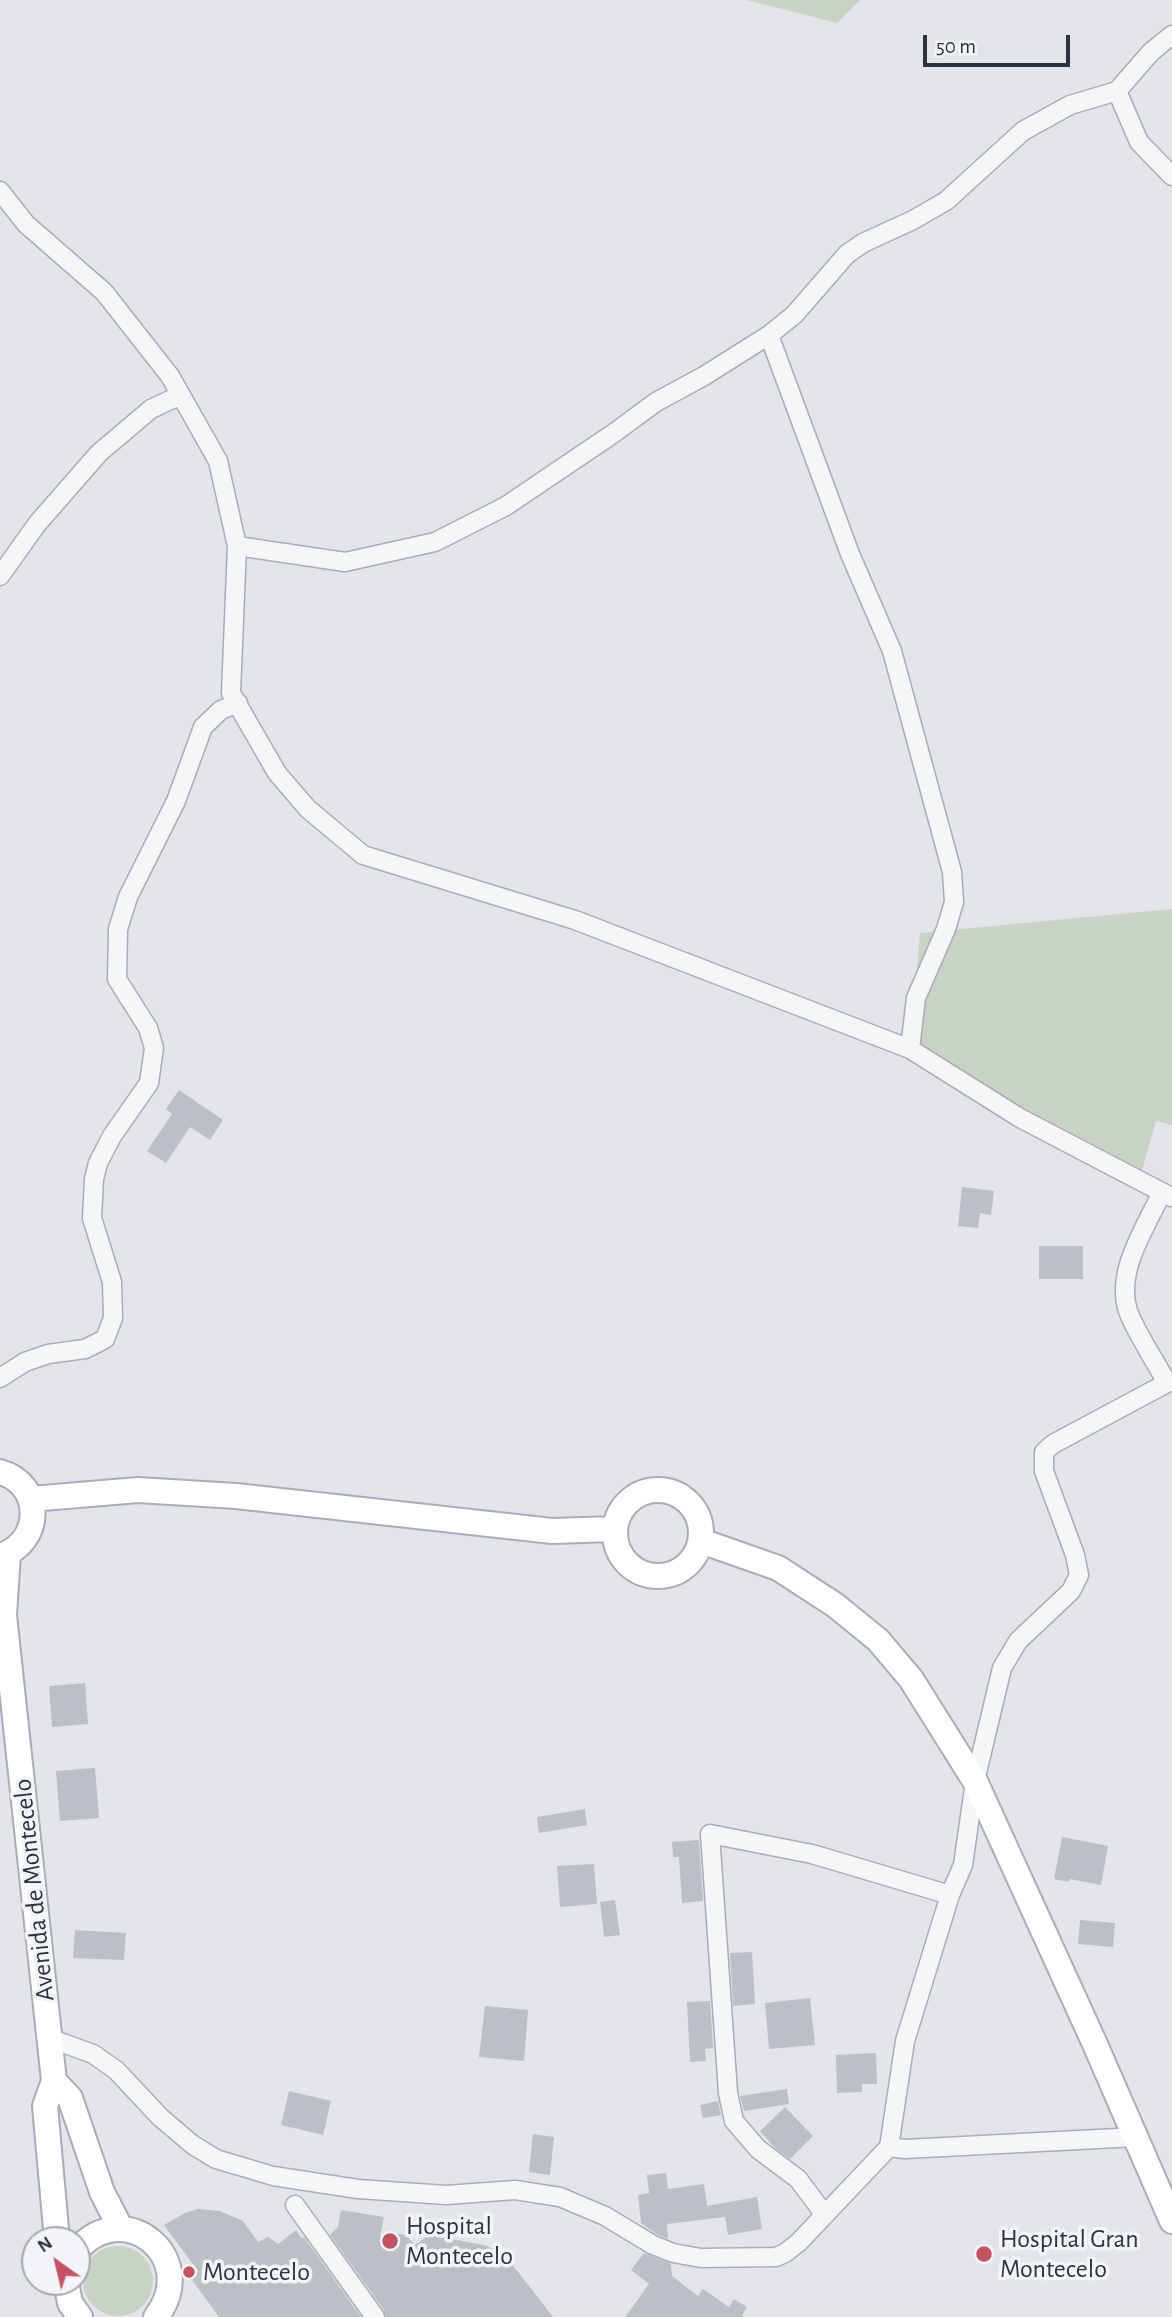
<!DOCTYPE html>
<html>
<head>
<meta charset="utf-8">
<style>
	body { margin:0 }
	#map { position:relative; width:1172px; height:2317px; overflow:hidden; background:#e3e5ea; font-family:"Alegreya Sans",sans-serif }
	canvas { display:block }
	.north { position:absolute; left:21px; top:2226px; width:70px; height:70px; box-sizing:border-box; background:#f2f4f7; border:2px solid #a3a7ae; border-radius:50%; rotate:326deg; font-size:19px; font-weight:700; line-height:28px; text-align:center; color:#2c3340 }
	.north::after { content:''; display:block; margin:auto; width:24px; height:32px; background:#c25462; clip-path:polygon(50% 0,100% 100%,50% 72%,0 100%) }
	.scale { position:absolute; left:923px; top:35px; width:147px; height:32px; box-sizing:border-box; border:4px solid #2c3340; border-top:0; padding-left:9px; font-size:21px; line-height:24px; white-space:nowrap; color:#2c3340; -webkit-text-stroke:5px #f2f4f7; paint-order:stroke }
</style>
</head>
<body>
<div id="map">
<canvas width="1172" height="2317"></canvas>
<div class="north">N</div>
<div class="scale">50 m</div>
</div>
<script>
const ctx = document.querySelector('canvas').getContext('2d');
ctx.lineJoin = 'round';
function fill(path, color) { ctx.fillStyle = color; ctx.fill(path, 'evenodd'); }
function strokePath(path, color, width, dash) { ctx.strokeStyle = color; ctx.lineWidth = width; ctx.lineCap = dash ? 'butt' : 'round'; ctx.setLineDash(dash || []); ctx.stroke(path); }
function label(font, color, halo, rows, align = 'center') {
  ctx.font = font + ' "Alegreya Sans",sans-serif'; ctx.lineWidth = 7; ctx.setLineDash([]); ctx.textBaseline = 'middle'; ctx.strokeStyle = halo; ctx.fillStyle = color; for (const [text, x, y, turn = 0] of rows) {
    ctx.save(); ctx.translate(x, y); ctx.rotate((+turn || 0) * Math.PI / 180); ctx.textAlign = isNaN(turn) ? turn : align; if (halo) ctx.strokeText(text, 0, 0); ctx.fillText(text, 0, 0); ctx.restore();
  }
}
const green = new Path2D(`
	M747,0H860L837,23Z
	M1172,909V1125L1156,1121L1139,1181L910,1049L920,933Z
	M83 2281a35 35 0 1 1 70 0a35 35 0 1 1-70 0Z`);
const building = new Path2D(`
	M179,1090L223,1120L210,1140L190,1127L166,1163L147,1151L172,1114L166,1109Z
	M962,1187L994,1191L991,1215L980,1213L978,1228L958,1226Z
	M1039,1246H1083V1279H1039Z
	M85,1683L88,1724L52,1727L49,1686Z
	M95,1768L99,1818L60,1821L56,1771Z
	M585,1809L587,1825L539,1833L537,1817Z
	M1062,1837L1108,1846L1101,1885L1070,1879L1069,1882L1054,1879Z
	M699,1840L703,1901L682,1903L679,1857H673L672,1842Z
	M594,1864L597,1904L560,1907L557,1866Z
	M615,1900L620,1935L604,1937L600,1902Z
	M1080,1920L1115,1923L1113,1947L1078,1944Z
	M75,1930L126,1933L124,1960L73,1958Z
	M752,1952L755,2004L733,2006L730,1953Z
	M810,1998L815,2045L769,2049L765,2003Z
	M710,2001L713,2048L705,2049L706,2061L690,2062L687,2002Z
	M485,2006L528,2010L524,2061L479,2057Z
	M876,2053L877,2084H862V2092L837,2093L836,2055Z
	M787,2089L789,2104L744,2111L740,2096Z
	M289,2091L331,2101L323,2135L281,2125Z
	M718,2101L721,2115L703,2118L700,2105Z
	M785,2107L813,2136L790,2159L775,2148L760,2131Z
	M533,2134L554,2137L550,2175L529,2172Z
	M666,2173L668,2189L704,2184L707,2206L757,2197L762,2229L728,2235L725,2217L667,2224L668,2239L658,2235L641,2223L638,2195L649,2193L647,2175Z
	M198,2209L220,2211L243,2221L258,2242L268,2237L278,2244L296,2230L302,2239L304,2237L361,2317H219L190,2277L198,2271L164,2225L185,2213Z
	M341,2210L384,2217L380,2236L401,2234L406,2235L415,2245L429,2235L484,2245L496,2250L508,2259L553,2317H386L384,2310L330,2235L338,2227Z
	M644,2253L671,2264L672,2276L698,2296L703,2289L729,2307L734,2299L747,2307L742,2316L744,2317H625L649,2284L631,2270Z`);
const street = new Path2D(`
	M1117,91L1139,142L1172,176
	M0,191L26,224L104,292L170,376L218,461L237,546L231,693L277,773L308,809L363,855L575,920L910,1049L1020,1118L1171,1197
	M769,335L850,554L892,651L952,872L954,902L946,929L916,998L910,1049
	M237,546L345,562L435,542L506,506L614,433L656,402L704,376L769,335L794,315L847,254L863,243L913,220L946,201L1023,131L1070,105L1117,91L1151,52L1172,35
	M0,576L37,524L99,453L151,409L181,395
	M0,1378L25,1362L48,1354L85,1349L105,1339L113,1318L112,1282L92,1218L94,1179L98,1163L112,1136L149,1083L154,1048L148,1028L117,979L118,929L128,897L176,801L203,727L221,710L238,703
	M49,2038L93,2054L116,2070L160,2117L193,2145L216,2159L273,2176L358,2189L446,2195L515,2190L560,2197L605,2216L653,2245L673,2253L701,2258L776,2257L785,2253L799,2242L889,2147L905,2041L950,1895L963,1865L975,1781L1002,1668L1018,1641L1071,1591L1079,1575L1075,1555L1044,1471V1452L1053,1444L1167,1383C1156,1362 1136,1333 1128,1311C1115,1271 1146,1227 1162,1192
	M889,2147L905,2149L1136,2137
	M295,2205L375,2317
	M825,2215L798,2179L758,2149L734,2121L728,2093L710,1834L812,1854L950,1895`);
const secondary = new Path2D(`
	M0,1472C44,1484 43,1543 0,1556
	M615 1533a43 43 0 1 1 86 0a43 43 0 1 1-86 0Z
	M31,1499L138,1490L236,1496L552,1531L614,1529
	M701,1541L778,1568L835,1605L878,1640L911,1679L975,1781L1094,2042L1172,2221
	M8,1554L4,1615L54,2081L45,2106L57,2240
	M54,2081L70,2098L102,2192L121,2229
	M77,2250C125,2195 201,2259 156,2317
	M66,2282L70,2303L80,2317`);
const markers = [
	[390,2241,9,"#c25462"],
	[984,2254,9,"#c25462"],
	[189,2272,7,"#c25462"]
];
const streetNames = [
	["Avenida de Montecelo",34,1890,-96]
];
const poiNames = [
	["Hospital",406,2226],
	["Montecelo",406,2256],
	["Hospital Gran",1000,2239],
	["Montecelo",1000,2269],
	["Montecelo",203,2272]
];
fill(green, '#c8d3c5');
fill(building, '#bbbfc6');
strokePath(street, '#a8acb4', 21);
strokePath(secondary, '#a8acb4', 28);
strokePath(street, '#f5f6f8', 18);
strokePath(secondary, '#fff', 24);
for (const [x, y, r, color] of markers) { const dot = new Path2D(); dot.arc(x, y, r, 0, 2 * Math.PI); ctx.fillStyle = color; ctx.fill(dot); strokePath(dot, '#f2f4f7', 2.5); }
label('26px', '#2c3340', '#f2f4f7', streetNames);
label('26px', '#2c3340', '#f2f4f7', poiNames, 'left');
</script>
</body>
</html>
